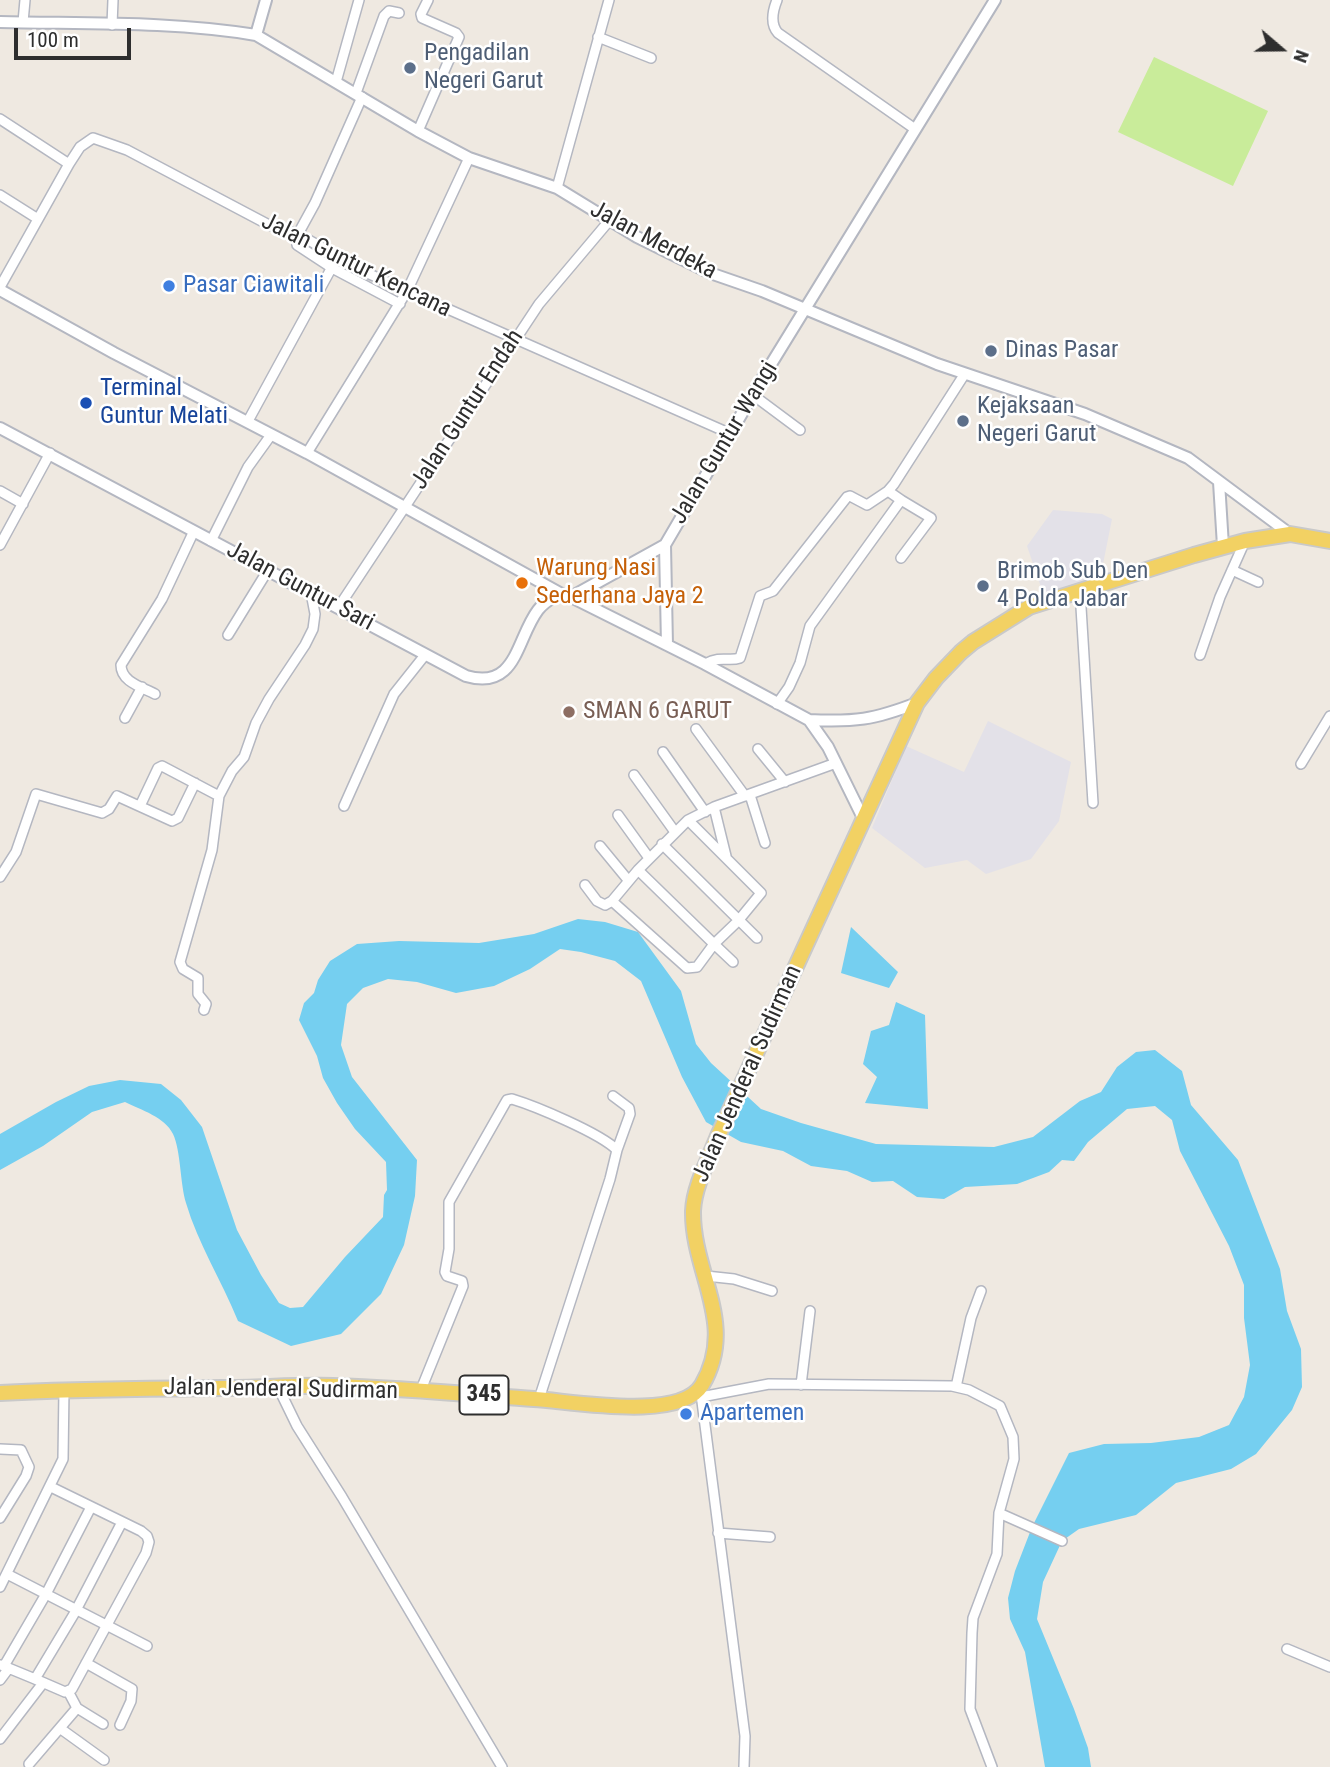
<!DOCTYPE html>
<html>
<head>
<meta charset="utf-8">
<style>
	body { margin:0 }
	#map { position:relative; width:1330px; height:1767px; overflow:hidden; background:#efe9e1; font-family:"Roboto Condensed",sans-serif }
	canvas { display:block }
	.north { position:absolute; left:1246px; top:14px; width:70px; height:70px; -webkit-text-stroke:5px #fff; paint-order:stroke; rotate:110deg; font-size:19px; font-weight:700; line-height:28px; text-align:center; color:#2e2e2e }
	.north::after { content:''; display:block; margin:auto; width:24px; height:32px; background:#2e2e2e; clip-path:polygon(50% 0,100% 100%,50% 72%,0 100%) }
	.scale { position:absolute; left:14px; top:28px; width:117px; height:32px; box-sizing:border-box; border:4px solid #2e2e2e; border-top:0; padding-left:9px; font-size:21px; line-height:24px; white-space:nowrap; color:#2e2e2e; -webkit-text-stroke:5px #fff; paint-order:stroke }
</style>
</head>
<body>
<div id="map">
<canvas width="1330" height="1767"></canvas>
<div class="north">N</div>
<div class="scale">100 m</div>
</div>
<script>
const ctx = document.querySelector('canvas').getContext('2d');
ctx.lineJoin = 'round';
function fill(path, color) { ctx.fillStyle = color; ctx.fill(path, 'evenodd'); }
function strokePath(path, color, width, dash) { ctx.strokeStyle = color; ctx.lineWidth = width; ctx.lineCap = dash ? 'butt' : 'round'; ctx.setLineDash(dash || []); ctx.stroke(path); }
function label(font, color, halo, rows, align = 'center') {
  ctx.font = font + ' "Roboto Condensed",sans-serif'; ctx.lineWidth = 5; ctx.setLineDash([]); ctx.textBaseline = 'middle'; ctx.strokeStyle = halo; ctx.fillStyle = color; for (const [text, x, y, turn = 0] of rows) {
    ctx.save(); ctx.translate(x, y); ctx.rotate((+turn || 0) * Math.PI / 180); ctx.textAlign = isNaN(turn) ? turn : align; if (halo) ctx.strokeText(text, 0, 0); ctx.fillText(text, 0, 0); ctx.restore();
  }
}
const industrial = new Path2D(`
	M1053,510L1102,514L1112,519L1100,579L1043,593L1027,546Z
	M988,721L1071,762L1059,821L1031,859L986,874L967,860L925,868L872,828L906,746L964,772Z`);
const pitch = new Path2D(`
	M1154,57L1268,111L1233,186L1118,132Z`);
const water = new Path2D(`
	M578,919L605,922L638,932L681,991L696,1044L711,1063L761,1109L801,1123L876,1144L994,1147L1033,1137L1080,1101L1101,1092L1117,1067L1136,1052L1155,1050L1182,1071L1191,1105L1238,1160L1280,1269L1287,1311L1301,1349L1302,1387L1292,1410L1256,1454L1231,1469L1176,1483L1136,1515L1079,1529L1062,1541L1043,1582L1037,1619L1074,1709L1088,1748L1091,1767H1045L1025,1652L1010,1619L1008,1598L1015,1571L1032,1527L1069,1453L1104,1444L1151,1443L1199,1437L1229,1425L1244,1397L1250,1365L1244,1318V1285L1229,1246L1180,1151L1172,1120L1155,1106L1127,1109L1088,1142L1074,1161L1062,1160L1049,1172L1017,1184L965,1187L944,1199L917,1197L893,1181L872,1182L847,1171L811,1166L783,1151L741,1142L706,1122L682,1077L641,981L615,961L581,952L560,949L530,969L494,986L456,993L417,982L388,979L363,988L347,1004L341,1045L352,1077L417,1160L415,1196L404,1245L381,1294L341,1334L291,1346L238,1321C222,1281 198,1244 186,1203C180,1184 181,1151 173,1134C165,1117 141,1110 125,1102L92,1112L43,1146L0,1170V1134L56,1102L89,1086L120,1080L161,1084L181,1100L202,1127L237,1230L261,1275L279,1303L290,1308L303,1307L345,1257L383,1217L384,1195L387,1190L386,1162L355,1129L337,1103L323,1078L317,1056L299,1020L304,1003L314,993L318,980L330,961L357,944L399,941L479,943L534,934Z
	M851,927L898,972L889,988L841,973Z
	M896,1002L925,1015L928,1109L865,1103L877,1077L863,1064L871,1031L889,1025Z`);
const minor = new Path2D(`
	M777,0C773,10 770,24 778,33L915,129
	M23,22L25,0
	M112,25L113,0
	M598,37L651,58
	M336,82L359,0
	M356,93L384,16L389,11L399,13
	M362,97L315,203L298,234L297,245L332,268L400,304
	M0,119L69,164
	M418,131L459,37L456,33L422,18L421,14L428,0
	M557,188L609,0
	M0,195L38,219
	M0,287L69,164L80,147L93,138L127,150L269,225L298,234L365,272L407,291L731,434
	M753,395L800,430
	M248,421L338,256
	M307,453L407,291L469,158
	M0,491L23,504
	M901,500L931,518L901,558
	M211,541L248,467L271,435
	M0,545L50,453
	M1232,570L1258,582
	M1080,591L1093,803
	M338,608L539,304L609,221
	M228,635L268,570
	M1200,655L1220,597L1245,541
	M705,664C722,655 728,662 740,658L760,596L773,591L847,497L850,496L867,505L888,491L894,484L964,375
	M155,694C142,687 121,682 121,665L162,599L193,533
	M777,704L789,687L800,663L810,626L901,500L888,491
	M125,718L142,687
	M696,729L745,796
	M758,749L785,782
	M663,752L705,812
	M1301,764L1330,716
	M634,775L675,832
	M750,795L765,843
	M140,806L158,768L162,766L219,796
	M344,806L394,694L425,655
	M714,807L726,856
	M618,815L649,858
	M688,820L761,893L738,921L714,944L638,870L688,820L714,807L836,763
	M662,844L757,938
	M600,846L628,880
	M638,870L612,901L687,968L697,967L714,944L733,962
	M0,877L16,852L36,794L102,813L109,809L117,796L172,821L178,818L195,783
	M585,885L597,901L605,905L612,901
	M204,1010L206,1004L198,994V978L183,969L180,962L212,850L219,796L232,771L244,757L256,723L269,699L305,645L313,629L315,614L311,593
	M613,1096L629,1108L630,1114L617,1150
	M706,1276L734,1279L772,1291
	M801,1385L810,1311
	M278,1387L297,1426L342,1497L502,1767
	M956,1387L971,1318L981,1291
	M420,1392L463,1286L462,1281L447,1276L445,1272L449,1249V1202L503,1107L507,1100L512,1099C535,1106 600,1133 617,1150L610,1179L539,1399
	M701,1394L745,1736L744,1767
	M701,1397L769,1384L952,1386L969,1390L1000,1406L1013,1437L1014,1459L999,1513L997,1554L973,1618L972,1633L970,1709L992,1767
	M0,1449L21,1450L29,1467L26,1476L0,1518
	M51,1487L141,1531L147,1536L149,1542L146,1553L72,1689L65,1692L35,1679L74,1614L122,1522
	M999,1513L1062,1541
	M718,1533L770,1537
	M7,1574L147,1646
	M0,1587L63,1459L64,1389
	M1287,1649L1330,1667
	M86,1663L132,1689L131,1701L120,1725
	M1,1665L35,1679
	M4,1666L46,1594L91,1507
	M0,1680L9,1668
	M68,1691L77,1708L103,1724
	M61,1729L104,1760
	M0,1739L43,1683
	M29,1764L77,1708`);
const tertiary = new Path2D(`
	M0,22C85,24 172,21 256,35L418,131L469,158L557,188L637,237L710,273L762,291L937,364L1085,414L1188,458L1290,534
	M256,35L266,0
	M0,290L114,353L307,453L560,593
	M0,428L466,676C517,691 516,639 538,610C544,602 552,598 560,593L571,597L705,664L809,720L828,747L863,818
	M1219,482L1223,546
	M571,597L665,545
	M667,645L665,545L765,374L995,0
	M809,720C855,722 873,720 917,703`);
const primary = new Path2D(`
	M0,1393C74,1389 148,1389 222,1388C259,1388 296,1385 333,1386C400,1388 467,1394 534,1399C571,1401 680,1422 702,1385C738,1324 692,1273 693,1211C694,1186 709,1159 718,1136L917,703L936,678L961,652L973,642L1029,607L1194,555L1245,541L1290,534L1330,541`);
const markers = [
	[410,68,7,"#5c6f8a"],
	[169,286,7,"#3f7fe0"],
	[991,351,7,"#5c6f8a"],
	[86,403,7,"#1a4fb4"],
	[963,421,7,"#5c6f8a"],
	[522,583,7,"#e8710a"],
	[983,586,7,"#5c6f8a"],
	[569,712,7,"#8d6e63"],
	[686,1414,7,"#3f7fe0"]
];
const shields = [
	[484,1395,49]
];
const shieldNames = [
	["345",484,1395]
];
const serviceNames = [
	["Pengadilan",424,54],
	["Negeri Garut",424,82],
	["Dinas Pasar",1005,351],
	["Kejaksaan",977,407],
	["Negeri Garut",977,435],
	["Brimob Sub Den",997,572],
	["4 Polda Jabar",997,600]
];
const streetNames = [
	["Jalan Merdeka",653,241,28],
	["Jalan Guntur Kencana",356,266,26],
	["Jalan Guntur Endah",468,410,-57],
	["Jalan Guntur Wangi",725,443,-59],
	["Jalan Guntur Sari",300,587,28],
	["Jalan Jenderal Sudirman",748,1074,-66],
	["Jalan Jenderal Sudirman",281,1390,1]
];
const shopNames = [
	["Pasar Ciawitali",183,286],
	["Apartemen",700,1414]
];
const transitNames = [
	["Terminal",100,389],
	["Guntur Melati",100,417]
];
const foodNames = [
	["Warung Nasi",536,569],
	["Sederhana Jaya 2",536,597]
];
const educationNames = [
	["SMAN 6 GARUT",583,712]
];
fill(industrial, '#e3e1e8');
fill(pitch, '#c9ec9a');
fill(water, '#75cff0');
strokePath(minor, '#b4b7c1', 12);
strokePath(tertiary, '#b4b7c1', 14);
strokePath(primary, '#c9c9c9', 18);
strokePath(minor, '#fff', 9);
strokePath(tertiary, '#fff', 10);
strokePath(primary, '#f2d163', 14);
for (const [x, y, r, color] of markers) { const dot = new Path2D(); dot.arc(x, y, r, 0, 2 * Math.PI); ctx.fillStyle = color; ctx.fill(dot); strokePath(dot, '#fff', 2.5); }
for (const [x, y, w] of shields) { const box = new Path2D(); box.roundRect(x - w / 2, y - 19.5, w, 39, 5); ctx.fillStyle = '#fff'; ctx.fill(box); strokePath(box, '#2e2e2e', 2); }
label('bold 23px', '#2e2e2e', null, shieldNames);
label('24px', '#4e5e75', '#fff', serviceNames, 'left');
label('24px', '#2e2e2e', '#fff', streetNames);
label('24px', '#366cbe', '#fff', shopNames, 'left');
label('24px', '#164399', '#fff', transitNames, 'left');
label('24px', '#c56008', '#fff', foodNames, 'left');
label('24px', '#785e54', '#fff', educationNames, 'left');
</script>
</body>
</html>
